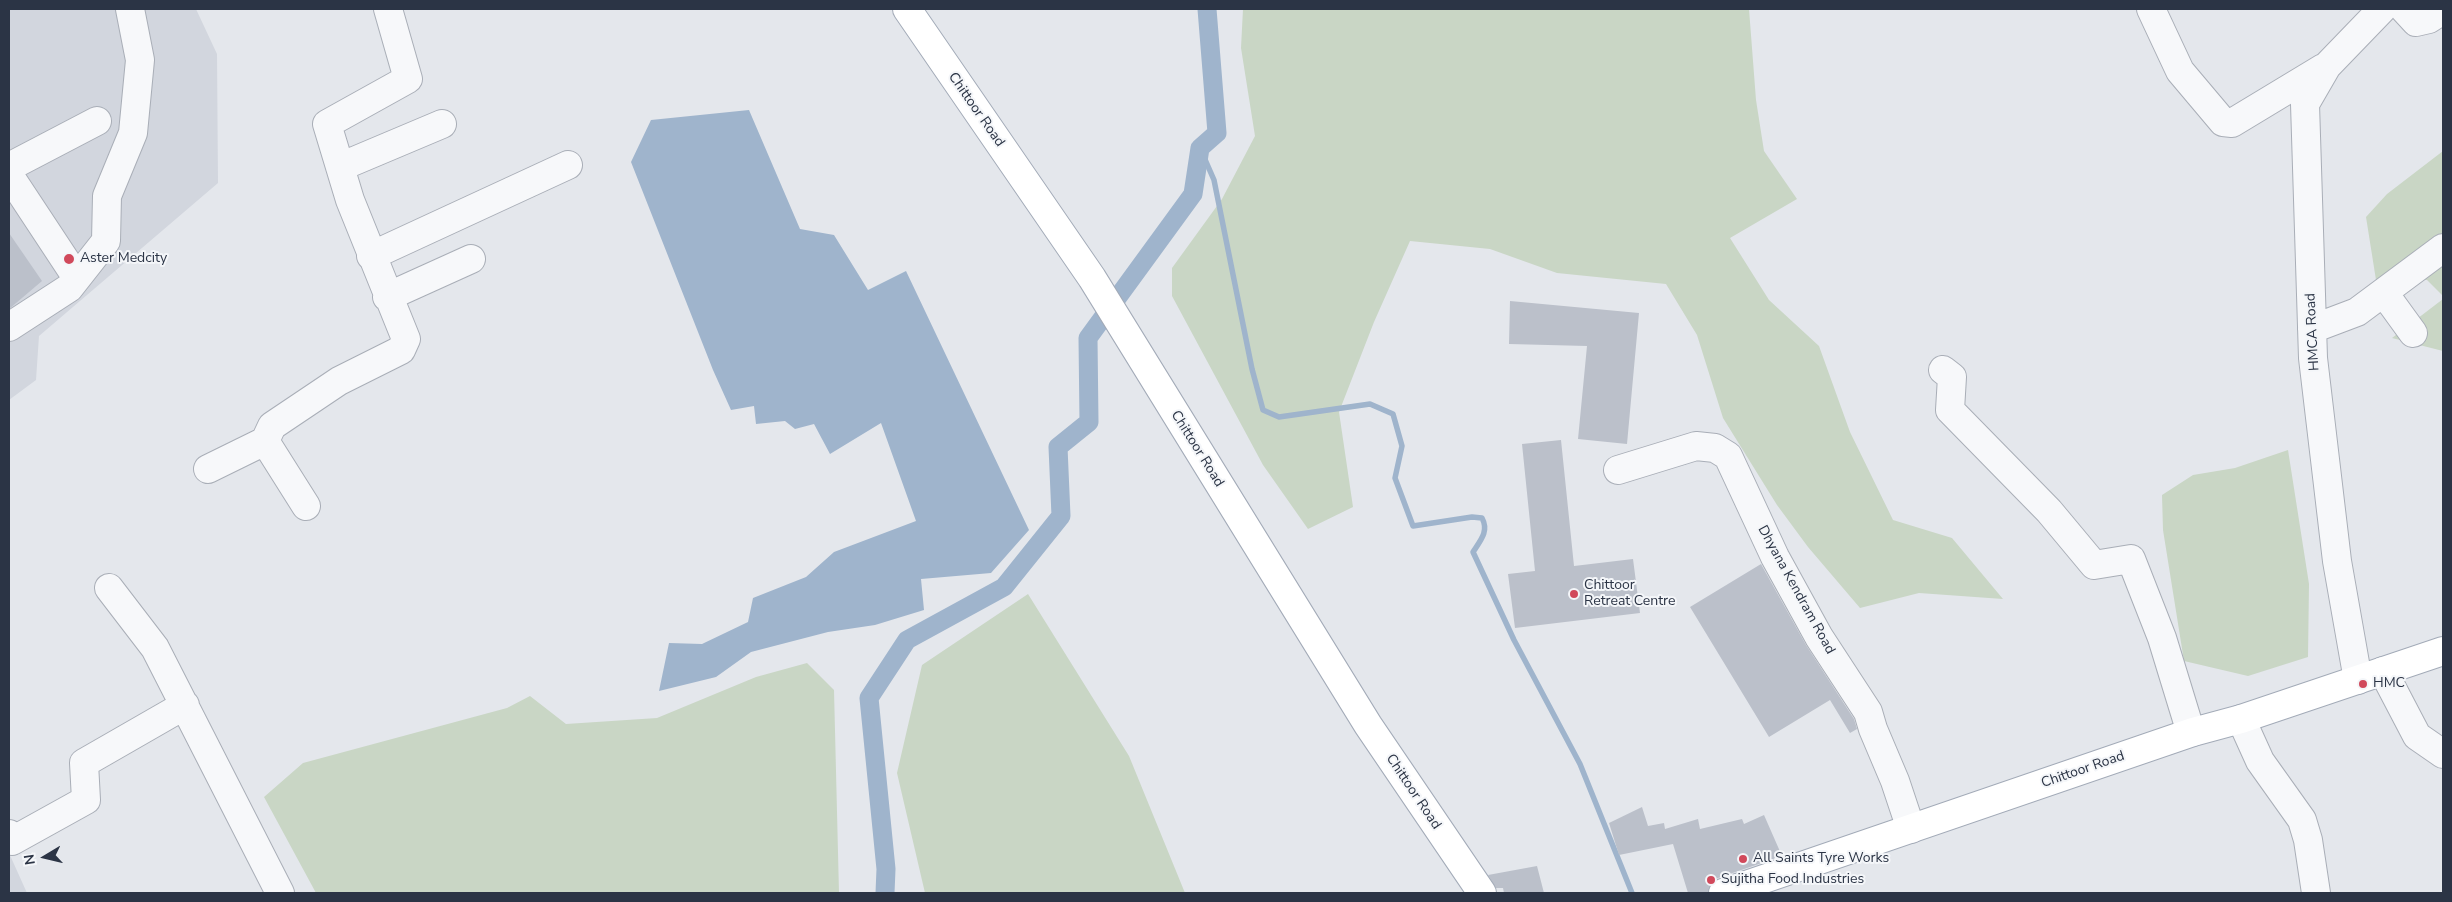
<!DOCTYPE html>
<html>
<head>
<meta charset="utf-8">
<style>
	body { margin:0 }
	#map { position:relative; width:2452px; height:902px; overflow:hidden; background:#e4e7ec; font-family:"Nunito Sans",sans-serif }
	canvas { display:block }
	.frame { position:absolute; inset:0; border:10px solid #2b3445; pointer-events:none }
	.north { position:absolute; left:20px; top:832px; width:50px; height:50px; -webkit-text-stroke:4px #f4f6f9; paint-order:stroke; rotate:261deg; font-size:14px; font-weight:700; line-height:20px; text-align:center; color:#2b3445 }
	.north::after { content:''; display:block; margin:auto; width:18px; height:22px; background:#2b3445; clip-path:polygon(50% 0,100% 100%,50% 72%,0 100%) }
</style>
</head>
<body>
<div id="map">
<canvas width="2452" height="902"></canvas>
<div class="frame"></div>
<div class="north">N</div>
</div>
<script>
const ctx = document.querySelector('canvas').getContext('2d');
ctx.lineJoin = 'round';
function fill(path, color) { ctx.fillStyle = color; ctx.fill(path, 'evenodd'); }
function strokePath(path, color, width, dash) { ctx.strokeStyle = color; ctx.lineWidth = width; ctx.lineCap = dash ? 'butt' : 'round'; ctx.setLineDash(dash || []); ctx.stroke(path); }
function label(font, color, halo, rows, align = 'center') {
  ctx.font = font + ' "Nunito Sans",sans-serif'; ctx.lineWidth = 4; ctx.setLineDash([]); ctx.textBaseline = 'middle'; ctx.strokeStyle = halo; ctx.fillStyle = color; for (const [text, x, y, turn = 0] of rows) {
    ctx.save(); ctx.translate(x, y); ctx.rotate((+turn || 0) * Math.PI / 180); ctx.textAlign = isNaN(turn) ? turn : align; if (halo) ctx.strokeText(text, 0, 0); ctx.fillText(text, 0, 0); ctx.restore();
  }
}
const built = new Path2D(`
	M9,9H196L217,54L218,183L39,336L36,380L9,400Z
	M9,853L27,893H9Z`);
const green = new Path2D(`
	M1243,9H1749L1756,100L1764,151L1797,199L1730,238L1769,300L1819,346L1850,432L1893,520L1952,538L2003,599L1919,593L1860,608L1808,547L1777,505L1723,418L1697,335L1666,284L1557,273L1490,249L1410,241L1374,322L1339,412L1353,507L1308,529L1263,465L1172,296V268L1222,199L1255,136L1241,48Z
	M2443,151V296L2427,280H2376L2366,217L2387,194Z
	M2443,299V351L2392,338Z
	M2288,450L2309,584L2308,657L2248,676L2184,661L2163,530L2162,495L2193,475L2235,468Z
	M1028,594L1129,756L1185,893H925L897,773L922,665Z
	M807,663L834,690L839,893H316L264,797L303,763L507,708L530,696L566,724L657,718L756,677Z`);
const water = new Path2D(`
	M749,110L800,229L834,235L868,290L906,271L1029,530L991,573L921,579L924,610L875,625L828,632L751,652L716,677L659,691L669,643L702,644L748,622L753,598L806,577L834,552L916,521L881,423L830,454L814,424L795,429L785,421L756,424L754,406L731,410L713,370L631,162L651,120Z`);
const stream = new Path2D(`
	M1200,148L1214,180L1252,369L1263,410L1279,417L1370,404L1393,414L1402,446L1395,478L1413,526L1472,517L1482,518C1489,531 1481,540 1473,552L1514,640L1580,764L1632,893`);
const canal = new Path2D(`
	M885,893L886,869L869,698L907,640L1004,587L1061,516L1058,447L1089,422L1088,338L1193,194L1200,148L1217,133L1207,9`);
const building = new Path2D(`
	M9,233L42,281L9,309Z
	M1510,301L1639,313L1627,444L1578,439L1587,346L1509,344Z
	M1561,440L1574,566L1633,559L1640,613L1515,628L1508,574L1535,571L1522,444Z
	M1761,564L1806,645L1854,719L1857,729L1850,733L1830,700L1769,737L1690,607Z
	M1642,807L1648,826L1664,823L1665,829L1698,819L1700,829L1742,819L1744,824L1764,815L1782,856L1718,878L1711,883L1708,893H1688L1673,844L1619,855L1609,823Z
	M1537,866L1544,893H1504L1503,888H1496L1488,875Z`);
const minor = new Path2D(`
	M2151,9L2180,71L2223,122L2232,123L2323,68
	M2404,9L2416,22L2429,19L2443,10
	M9,167L97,121
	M340,167L442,124
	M9,175L77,278
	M371,256L568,165
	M2384,293L2413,333
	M387,297L471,259
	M9,327L69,288L106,241L107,196L133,133L140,60L130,9
	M2312,329L2357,312L2443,248
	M1943,370L1952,377L1950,410L2049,511L2094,565L2131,559L2162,638L2188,723L2193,732
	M265,441L306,506
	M208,469L265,441L272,426L339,381L401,350L406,339L350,200L327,124L408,79L388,9
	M1618,470L1696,446L1715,448L1728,456L1775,557L1819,637L1868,712L1873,729L1895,781L1911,829
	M109,588L155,648L280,893
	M2383,671L2417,736L2443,754
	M2358,680L2337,561L2313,358L2305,104L2327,66L2382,9
	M2241,719L2260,761L2302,820L2308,840L2316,893
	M9,834L12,841L86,800L84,763L185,705`);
const major = new Path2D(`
	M907,9L1092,278L1368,725L1482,893
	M1723,893L2193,732L2241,719L2443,651`);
const markers = [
	[69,259,6,"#d1495b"],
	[1574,594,5,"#d1495b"],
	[2363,684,5,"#d1495b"],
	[1743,859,5,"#d1495b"],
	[1711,880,5,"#d1495b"]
];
const streetNames = [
	["Chittoor Road",976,110,55],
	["HMCA Road",2313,332,-93],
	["Chittoor Road",1197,449,58],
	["Dhyana Kendram Road",1796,590,61],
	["Chittoor Road",2083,770,-19],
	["Chittoor Road",1413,792,56]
];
const poiNames = [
	["Aster Medcity",80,259],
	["Chittoor",1584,586],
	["Retreat Centre",1584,602],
	["HMC",2373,684],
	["All Saints Tyre Works",1753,859],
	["Sujitha Food Industries",1721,880]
];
fill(built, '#d2d6de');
fill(green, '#c9d6c5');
fill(water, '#9fb4cc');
strokePath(stream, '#9fb4cc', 5.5);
strokePath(canal, '#9fb4cc', 19);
fill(building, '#bbc0ca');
strokePath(minor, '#a9aeb7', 30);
strokePath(major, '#a3abb8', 30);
strokePath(minor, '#f7f8fa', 28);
strokePath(major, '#fff', 28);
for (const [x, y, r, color] of markers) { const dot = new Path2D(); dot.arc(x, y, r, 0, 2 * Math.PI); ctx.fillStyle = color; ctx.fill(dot); strokePath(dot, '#f4f6f9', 2); }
label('14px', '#2b3445', '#f4f6f9', streetNames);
label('14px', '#2b3445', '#f4f6f9', poiNames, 'left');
</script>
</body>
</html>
